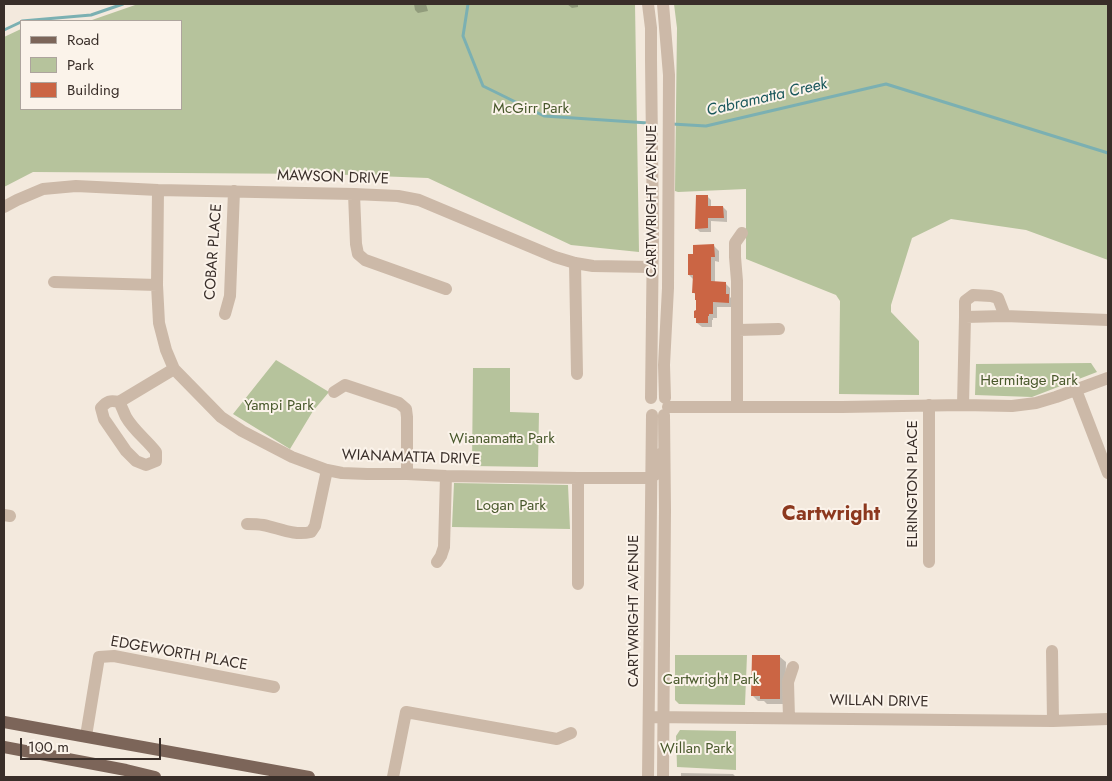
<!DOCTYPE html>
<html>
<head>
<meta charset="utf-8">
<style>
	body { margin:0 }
	#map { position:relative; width:1112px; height:781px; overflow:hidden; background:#f3e9dd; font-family:Jost,sans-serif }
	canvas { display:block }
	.frame { position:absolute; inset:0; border:5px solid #392e29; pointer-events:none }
	.legend { position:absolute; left:20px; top:20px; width:162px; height:90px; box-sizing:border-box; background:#fbf3ea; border:1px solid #ada49d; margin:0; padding:6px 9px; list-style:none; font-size:15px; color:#392e29 }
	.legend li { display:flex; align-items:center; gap:10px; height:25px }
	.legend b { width:25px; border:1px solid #ada49d }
	.scale { position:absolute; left:20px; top:738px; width:141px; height:22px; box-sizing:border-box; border:2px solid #392e29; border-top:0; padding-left:6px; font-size:15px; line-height:18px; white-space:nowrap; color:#392e29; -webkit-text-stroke:4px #fbf3ea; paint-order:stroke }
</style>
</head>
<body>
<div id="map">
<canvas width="1112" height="781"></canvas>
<div class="frame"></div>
<ul class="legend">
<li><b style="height:6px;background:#7c6559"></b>Road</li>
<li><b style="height:14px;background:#b6c39c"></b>Park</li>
<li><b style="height:14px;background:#cb6544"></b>Building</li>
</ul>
<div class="scale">100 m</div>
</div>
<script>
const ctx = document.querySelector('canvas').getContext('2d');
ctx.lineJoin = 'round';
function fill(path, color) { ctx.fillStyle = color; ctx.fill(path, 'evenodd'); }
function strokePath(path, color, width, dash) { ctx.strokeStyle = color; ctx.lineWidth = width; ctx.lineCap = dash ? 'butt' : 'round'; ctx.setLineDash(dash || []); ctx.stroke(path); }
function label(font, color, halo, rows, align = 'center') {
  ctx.font = font + ' Jost,sans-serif'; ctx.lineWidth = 4; ctx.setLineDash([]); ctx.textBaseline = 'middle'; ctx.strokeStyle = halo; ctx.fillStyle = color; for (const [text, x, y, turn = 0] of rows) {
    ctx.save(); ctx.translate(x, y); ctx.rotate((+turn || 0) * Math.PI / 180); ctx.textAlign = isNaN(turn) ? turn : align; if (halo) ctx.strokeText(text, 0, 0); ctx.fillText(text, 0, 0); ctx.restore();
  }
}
const green = new Path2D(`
	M138,4H635L639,252L571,245L428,178L324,174L33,172L4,187V37L21,29V109H181V21H76L92,20Z
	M674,4H1108V260L1026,230L951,219L912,238L891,305V312L919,341V395L839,394L840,301L836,295L746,259V189L678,192L675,191L677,28Z
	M276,360L329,392L313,411L290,449L233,414Z
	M1091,363L1097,372L1032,397L975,395L976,364Z
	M473,368H510V412L539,413L538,467L472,466Z
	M454,483L568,485L570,529L452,527Z
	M675,655H747L745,705L679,704L675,700Z
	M680,730L736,731V770L677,767L676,736Z`);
const shadow = new Path2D(`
	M414,4H426L428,11L418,13L415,10Z
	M567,4H578V7L572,8Z
	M707,196L711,200V207H723L727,211V222L711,221V232H700L696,228Z
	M714,246L719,251V262L715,261V283H725L730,288V297L733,300V307H717V318H713V320H712V327H702L697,323V296L693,292L694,280L689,275L694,255Z
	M780,657L786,662L785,704H767L764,701H758L752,695Z
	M681,773L733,774L736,777H681Z`);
const stream = new Path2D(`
	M468,4L463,36L483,86L544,116L648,123
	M22,21L91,15L123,4
	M4,30L21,22
	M672,124L706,126L886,84L1108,153`);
const building = new Path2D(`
	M696,195H708V206H723L724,218H708V228L695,229Z
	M714,244L715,257H711V281L726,282V294H729V303L713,302V314H709V316H708V323H696V318H694V311L696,310V300H695V293H692L693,275H688V254H693V245Z
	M752,655H780V699H760V696H751Z`);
const minor = new Path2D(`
	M648,4L651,28V60L653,231L651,398
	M663,4L669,75L668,288L664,365L665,398
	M158,190L157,285L159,323L166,350L174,369L221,417L242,431L292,457L327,470L342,473L367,474H407L446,476L578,478H651L657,473L660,455L664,451
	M354,194L356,244L358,254L365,260L446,289
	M4,207L17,200L43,189L76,186L158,190L354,194L398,196L419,200L555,257L575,263L593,266L652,267
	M575,263L577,374
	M54,282L157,285
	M225,314L230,296L234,191
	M965,317V301L973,295L991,296L998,298L1005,316
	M738,330L779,329
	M1076,390L1108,473
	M334,392L345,385L399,403L406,409L407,417V474
	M119,402C122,407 124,413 126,417C134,431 147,440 156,452V461L146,465L136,461L126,451L104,419L101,408C107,401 110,400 119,402L174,369
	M963,405L965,317L1005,316L1108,320
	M668,407H842L963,405L1012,406L1036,403L1056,397L1108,378
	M737,407V281L735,257V243L742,233
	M4,515L10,516
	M247,524C252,524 258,524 263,525C279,528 293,536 311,532L315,526L327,470
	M437,562L441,556L444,547L446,476
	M929,562V405
	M578,584V478
	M1052,651L1053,721
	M649,717L1053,721L1108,719
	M789,718L788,682L793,667
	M86,736L99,657L114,656L274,687
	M393,777L406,712L557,739L571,733
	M648,777L652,415
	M663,777L665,510L664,415`);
const major = new Path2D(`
	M4,722L309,777
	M4,747L126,770L155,777`);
const parkNames = [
	["McGirr Park",531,109],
	["Hermitage Park",1029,381],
	["Yampi Park",279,406],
	["Wianamatta Park",502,439],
	["Logan Park",511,506],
	["Cartwright Park",711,680],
	["Willan Park",696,749]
];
const streetNames = [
	["MAWSON DRIVE",333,178,2],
	["CARTWRIGHT AVENUE",652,201,-90],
	["COBAR PLACE",214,252,-86],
	["WIANAMATTA DRIVE",411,458,2],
	["ELRINGTON PLACE",913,484,-90],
	["CARTWRIGHT AVENUE",634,611,-90],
	["EDGEWORTH PLACE",179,654,10],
	["WILLAN DRIVE",879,702,1]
];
const waterNames = [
	["Cabramatta Creek",767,98,-13]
];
const districtNames = [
	["Cartwright",831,515]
];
fill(green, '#b6c39c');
fill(shadow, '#0003');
strokePath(stream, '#7bb0b2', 3);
fill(building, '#cb6544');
strokePath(minor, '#ccb9a8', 12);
strokePath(major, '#7c6559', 12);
label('15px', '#48582b', '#fbf3ea', parkNames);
label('15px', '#392e29', '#fbf3ea', streetNames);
label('italic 16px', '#1c595d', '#fbf3ea', waterNames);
label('bold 20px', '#8c381e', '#fbf3ea', districtNames);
</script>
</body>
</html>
